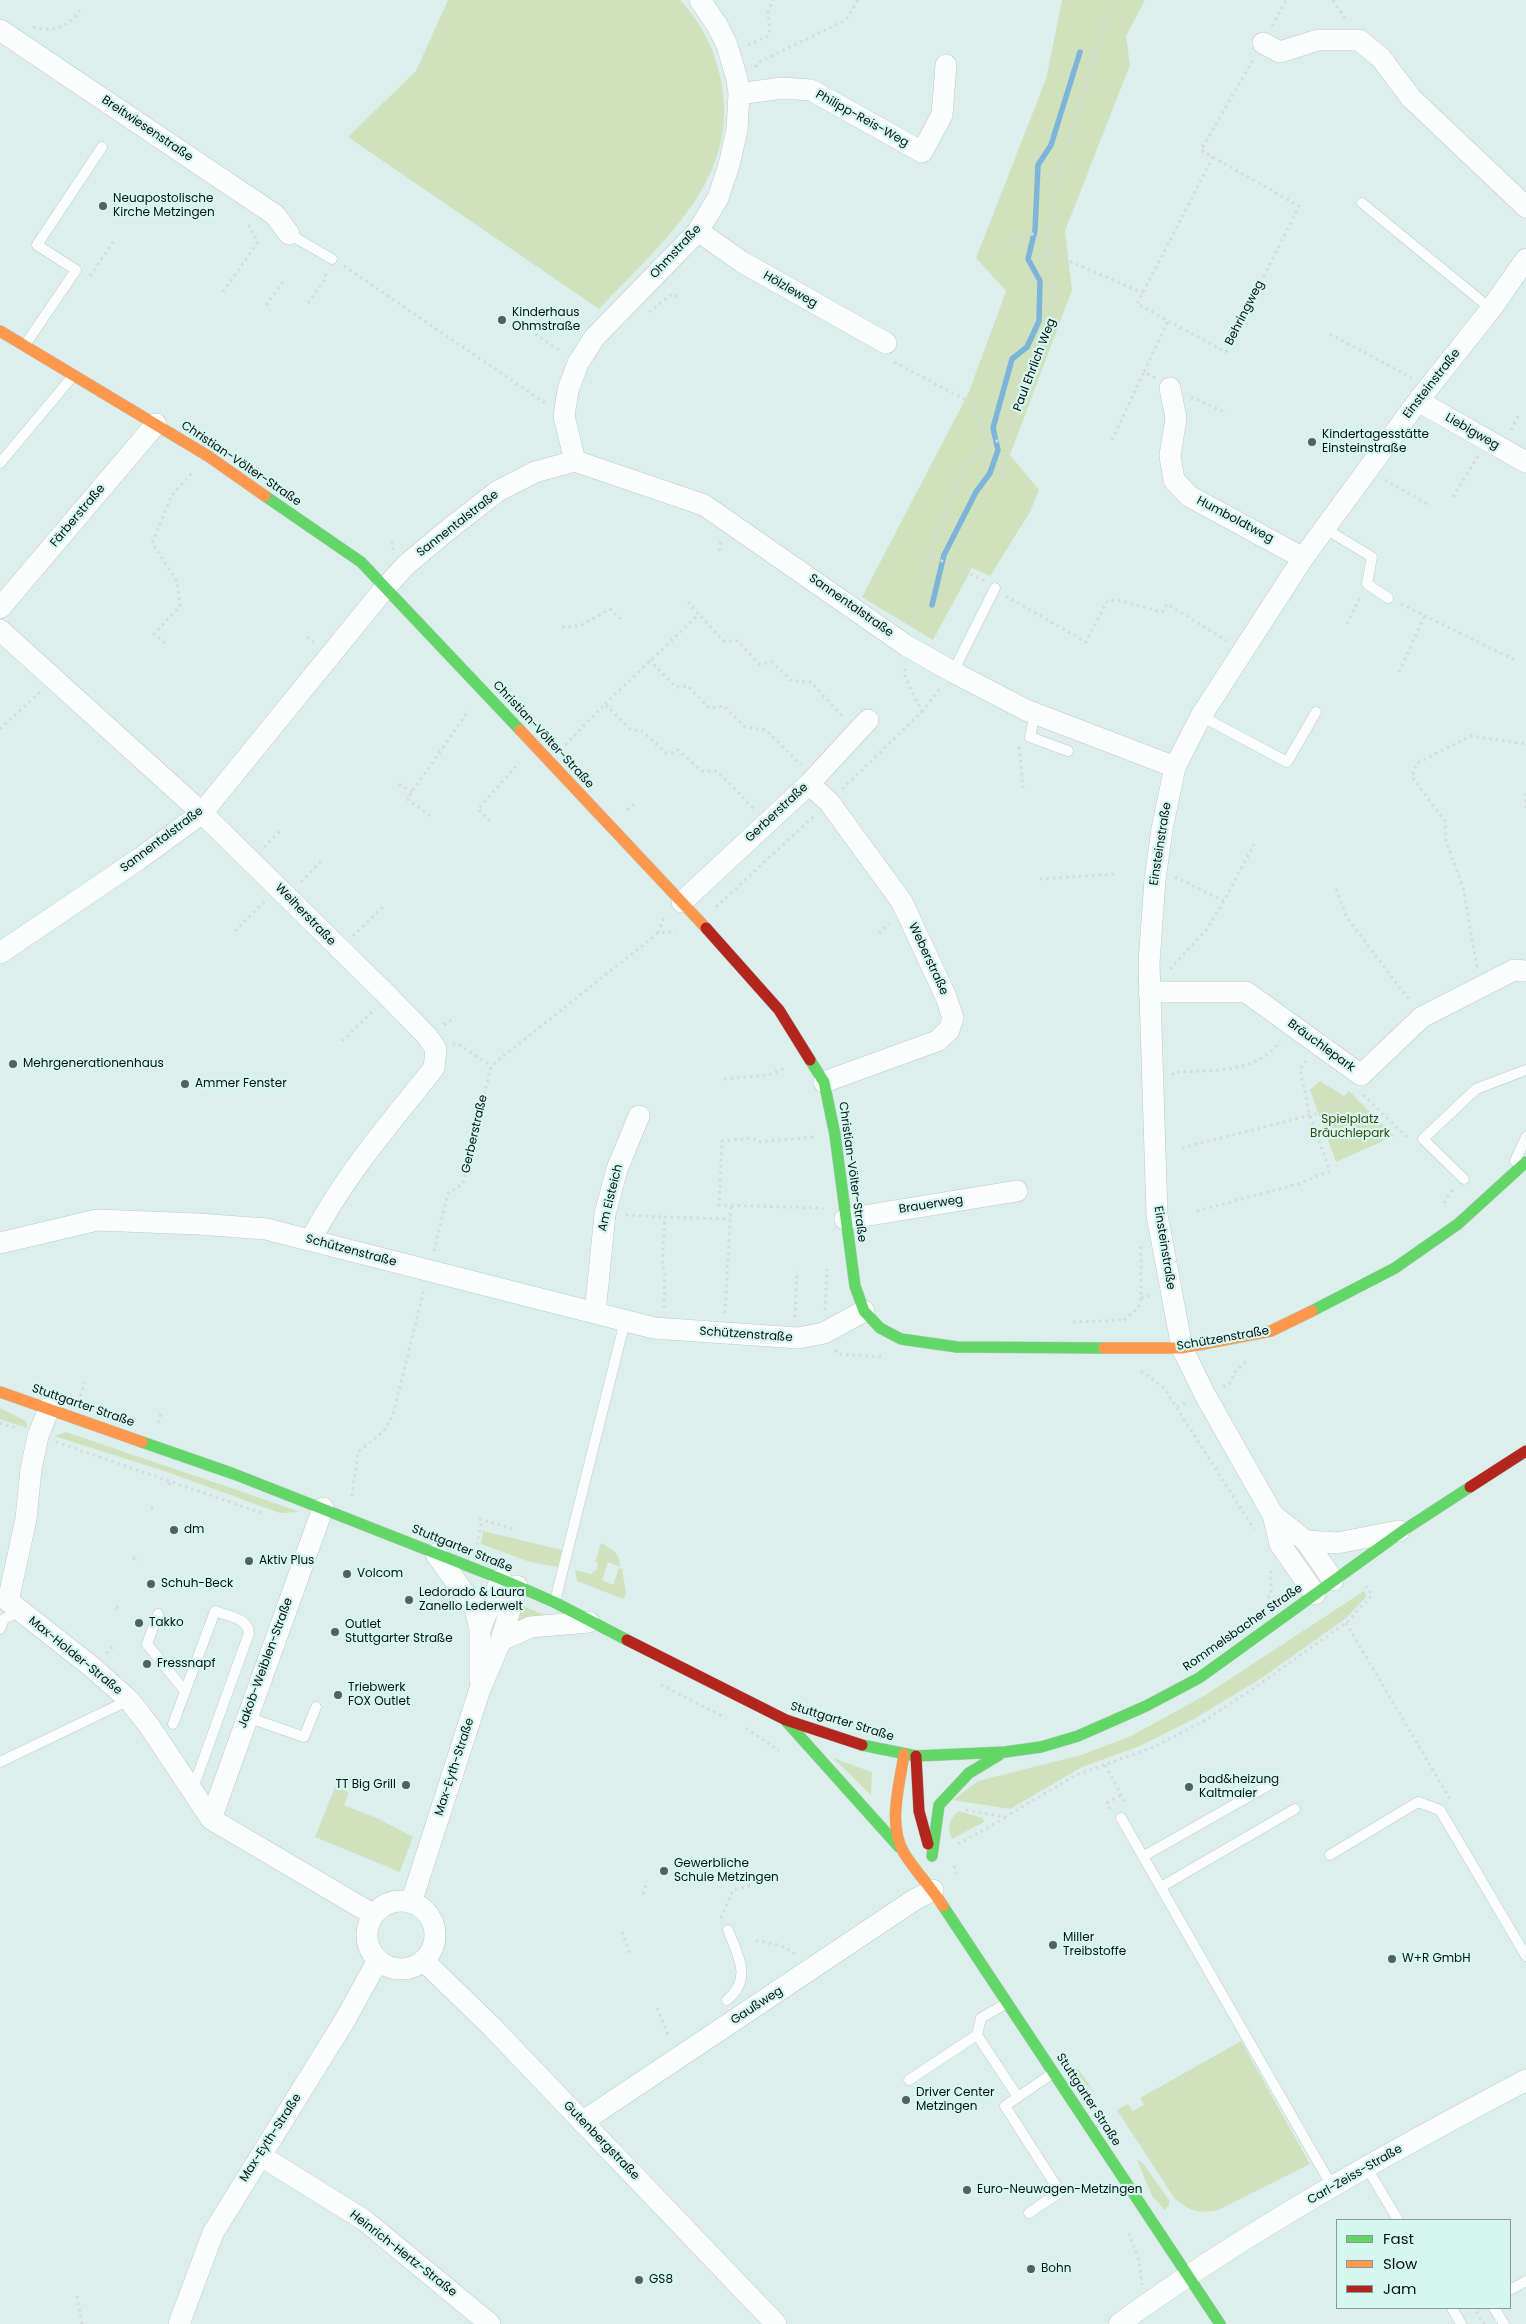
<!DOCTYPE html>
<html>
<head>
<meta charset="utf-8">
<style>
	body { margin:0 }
	#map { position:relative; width:1526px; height:2324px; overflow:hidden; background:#ddefec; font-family:Poppins,sans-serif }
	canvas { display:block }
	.legend { position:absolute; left:1336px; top:2219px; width:175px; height:90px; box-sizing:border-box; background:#d5f7f0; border:1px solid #839c97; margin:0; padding:6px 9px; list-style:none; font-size:15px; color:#071311 }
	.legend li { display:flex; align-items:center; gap:10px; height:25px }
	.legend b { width:25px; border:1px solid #839c97 }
</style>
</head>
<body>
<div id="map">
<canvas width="1526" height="2324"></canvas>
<ul class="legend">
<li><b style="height:6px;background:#63d668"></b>Fast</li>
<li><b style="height:6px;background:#ff974d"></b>Slow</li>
<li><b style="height:6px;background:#b3261e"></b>Jam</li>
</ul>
</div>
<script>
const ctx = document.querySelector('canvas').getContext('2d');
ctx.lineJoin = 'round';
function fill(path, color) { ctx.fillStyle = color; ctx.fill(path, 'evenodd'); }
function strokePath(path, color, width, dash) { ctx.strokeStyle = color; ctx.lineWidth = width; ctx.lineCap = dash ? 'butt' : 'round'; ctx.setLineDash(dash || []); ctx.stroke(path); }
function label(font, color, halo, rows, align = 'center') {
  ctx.font = font + ' Poppins,sans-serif'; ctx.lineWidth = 4.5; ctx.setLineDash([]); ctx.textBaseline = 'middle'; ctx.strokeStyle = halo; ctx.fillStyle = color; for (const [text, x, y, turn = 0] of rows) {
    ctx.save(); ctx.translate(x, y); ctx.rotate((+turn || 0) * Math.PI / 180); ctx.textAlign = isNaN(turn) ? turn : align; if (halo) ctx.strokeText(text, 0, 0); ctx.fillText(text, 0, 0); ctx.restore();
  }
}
const green = new Path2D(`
	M448,0H680C701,22 713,46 720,76C744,177 661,243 599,309L348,137L416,71Z
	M1062,0H1145L1126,36L1130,65L1065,231L1072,290L1010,455L1039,490L1030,512L990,576L972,568L933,640L862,597L969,392L1006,291L976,258L1046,79Z
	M1320,1081L1344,1096L1349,1091L1394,1136L1336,1162L1310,1090Z
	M0,1408L26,1421L27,1428L0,1419Z
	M66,1432C144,1459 222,1484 300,1512L280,1513L167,1472L54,1436Z
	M483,1531L562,1550L558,1567L530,1562L481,1544Z
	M601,1543C611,1549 621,1553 620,1567L608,1562L602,1580L613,1585L619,1568L622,1569L626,1593L623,1599L577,1581L575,1570L592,1574L593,1571H596L598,1563L595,1562Z
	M1364,1591L1366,1597L1345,1619L1260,1679L1194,1719L1140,1746L1082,1767L1010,1809L953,1800L978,1781L1081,1755L1131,1736L1204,1696Z
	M518,1604L545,1615L534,1616L513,1625Z
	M833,1758L872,1772L871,1795Z
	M335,1787L349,1792L344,1805L379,1819L413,1837L400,1872L315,1837Z
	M959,1811L983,1818L984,1822L952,1839C947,1829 949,1818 959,1811Z
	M1241,2041L1310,2164L1218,2210C1200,2214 1189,2211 1175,2199L1117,2110L1128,2104L1133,2111L1144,2105L1140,2098Z
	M1066,2061L1079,2070L1095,2093L1074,2072Z
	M1137,2160L1142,2162L1169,2200V2205L1165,2210L1152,2196Z`);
const stream = new Path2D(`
	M932,605L944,555L976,492L990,473L998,450L993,428L1012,359L1027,347L1039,321L1040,281L1028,259L1035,230L1038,165L1051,145L1080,52`);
const path = new Path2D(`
	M1333,0L1346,20
	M1272,26L1286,0
	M33,27C56,33 67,27 80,10
	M748,45L766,37L770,33L768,12L773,0
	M755,67L759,62L846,20L858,0
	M1213,157L1299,206L1226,352L1137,304L1213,157L1201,150L1253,60
	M1001,246L1029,234H1048
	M1046,251L1143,293
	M344,266L545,403
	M90,276L115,239
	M223,292L258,242L248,224
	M308,303L326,278L325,272
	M266,305L283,282
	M649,312L672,294L681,297
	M535,334L562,352
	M1330,334L1412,378
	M894,362L974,404L986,447
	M1155,378L1144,372L1168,321
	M1191,397L1227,413
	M1511,430L1519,415
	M1112,440L1144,372
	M1000,480L1008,453V435
	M1385,480L1431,506
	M1453,497L1478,456
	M392,541L393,550
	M719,551L721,541
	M929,555L985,581
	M1006,596L1086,642L1108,600L1122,601L1162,612L1167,604L1227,641
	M688,602L723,641H738L759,664L772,662L792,681L811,682L844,718
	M1401,604L1517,661
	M1347,624L1361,596
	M912,625L929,555L964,466L986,447L1008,435L1057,306L1045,251L1055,189L1111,0
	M562,627L580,626L610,609L621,619
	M307,637L316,644
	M165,643L154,634L180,606L177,581L152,543L172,495L192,473
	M649,660L676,687L688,686L709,708L724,706L745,727L766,730L801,765
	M1399,672L1424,617
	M605,704L699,614
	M922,712L941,687
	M0,729L40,692
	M565,745L605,704L631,730L642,731L667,754L678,750L702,771H717L754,809
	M1019,747L1023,788
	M399,784L412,792
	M842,789L922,712L905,677V668
	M1526,793V808
	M627,810L635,803
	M430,816L407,799L469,710
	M490,821L478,809L519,763
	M264,847L280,831
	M1175,877L1224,901L1254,844
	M1040,879L1116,874
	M301,882L321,861
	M1336,889L1347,918L1411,1002
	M716,907L814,816
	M235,931L265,901
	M658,933L664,917
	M879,933L890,923
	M353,936L383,907
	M1477,967L1463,887L1446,841L1445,821L1412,777L1417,763L1471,736L1526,744
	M1170,969L1207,929L1224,901
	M444,1025L455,1017
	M342,1041L375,1009
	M453,1044L457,1043L491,1066
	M1172,1075L1175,1072C1210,1070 1258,1074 1280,1041
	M724,1079L769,1075L787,1067
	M1363,1095L1409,1139
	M813,1137L758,1142L753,1138L722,1141L719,1205L823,1208
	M1182,1148L1338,1108L1353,1094
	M1444,1203L1454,1187
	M1197,1211L1298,1184L1330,1171L1310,1116L1300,1069L1307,1060
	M626,1215L665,1217
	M434,1251L448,1193L463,1184L491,1066L658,933L676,931
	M1141,1298L1152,1296
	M664,1308L665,1271L662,1266L665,1217L730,1219
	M825,1310L827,1269
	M725,1313L731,1205
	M795,1317L797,1271
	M1124,1320L1138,1308L1141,1298V1246
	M1073,1322L1124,1320
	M835,1350L838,1354L884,1357
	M1141,1371L1164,1388L1254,1529
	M1223,1387L1230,1383L1235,1372L1247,1361V1359
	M80,1396L85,1383
	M1177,1407L1187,1402
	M0,1423L19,1429
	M158,1423L161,1414
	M56,1442L265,1514
	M169,1485L171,1480
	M352,1496L358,1452L383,1432L393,1415L424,1289
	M151,1507L156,1508
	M479,1519L515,1529
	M477,1545L482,1520
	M133,1558L140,1560
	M1268,1598L1271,1594V1568
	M116,1607L122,1610
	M1346,1623L1450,1799
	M106,1653L115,1645
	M661,1685L722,1716
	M746,1728L779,1751
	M1105,1765L1127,1805
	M1110,1809L1107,1803L1121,1795
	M966,1810L1005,1817L1076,1775L1154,1747L1204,1721L1254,1688L1346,1623L1372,1595L1366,1586
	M958,1844L1005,1818
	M954,1866L956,1873
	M643,1894L647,1881
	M721,1918L733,1890L752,1885
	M622,1932L630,1954
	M756,1941C768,1942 789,1946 796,1956
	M657,2008L669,2037
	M1129,2233L1139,2261L1142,2285
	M77,2296L82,2324
	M1481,2308L1476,2311L1484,2324`);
const lane = new Path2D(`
	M1362,203L1491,309
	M289,234L332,259
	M25,345L76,270L37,245L102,147
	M0,463L73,376
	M1324,528L1372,557L1367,584L1388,598
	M953,672L995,588
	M1035,713L1030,737L1068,751
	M1201,716L1287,762L1316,712
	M1515,1161L1526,1137
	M1464,1179L1423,1139L1476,1089L1526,1070
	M555,1601L625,1321
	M158,1614L147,1644L184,1690
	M0,1629L4,1619L19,1611
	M247,1717L304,1737L316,1707
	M173,1724L215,1611C228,1616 248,1618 249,1633L192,1791
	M0,1762L129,1700
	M1121,1818L1333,2188
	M1330,1855L1418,1802L1440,1810L1526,1956
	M1144,1856L1276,1781
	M1161,1887L1295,1809
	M727,2000C753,1978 738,1956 728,1930
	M977,2035L1018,2097
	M909,2080L977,2035L981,2018L1007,2003
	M1367,2168L1398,2220
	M1029,2213L1060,2192L1005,2106L1053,2073
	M1510,2290L1526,2281
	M1452,2308L1461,2324
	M1494,2308L1504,2324`);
const street = new Path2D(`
	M0,30L275,215L289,234
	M1263,43L1280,52L1318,40H1359L1381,58L1411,98L1526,207
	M739,94L782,88L811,90L922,152L942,115L946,65
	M698,231L742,262L886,343
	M1170,388L1176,418L1170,456L1174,480L1189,496L1303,558
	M1418,401L1526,462
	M575,461L564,416L568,390L578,363L594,338L698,231L718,198L729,165L737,130L739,94L737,79L727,45L717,25L700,0
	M0,608L156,424
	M0,630L202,813L388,996L427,1036L436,1049L434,1068C390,1123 343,1177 311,1240
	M809,784L829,802L902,902L946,997L953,1018L949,1030L937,1041L824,1082
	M682,902L809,784L868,720
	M0,953L139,859L202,813L385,588L406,565L449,529L498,491L535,472L575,461L704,505L907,646L953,672L1026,710L1175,767
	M1149,992H1246L1361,1075L1422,1017L1514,970L1526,971
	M845,1219L1017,1191
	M0,1243L97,1220L198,1224L266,1229L654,1328L798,1338L824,1333L864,1311
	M595,1313L605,1214L617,1169L639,1116
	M49,1408L38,1436L31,1469L26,1519L8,1601L92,1667L129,1700L150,1727L211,1819L374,1915
	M1273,1515L1306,1541L1333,1580
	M1306,1541L1337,1543L1399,1531
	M436,1554L475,1608L480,1629V1681
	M1315,1594L1280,1544L1273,1515L1205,1395L1182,1348L1157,1215L1149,963L1155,880L1162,829L1175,767L1201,716L1303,558L1418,401L1491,309L1526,259
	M480,1629L501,1579
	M501,1640L531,1627L589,1622
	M211,1819L323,1508
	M367 1935a34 34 0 1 1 68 0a34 34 0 1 1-68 0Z
	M411,1903L480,1689L501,1640L517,1586
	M424,1961L491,2026L776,2324
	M582,2122L914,1900L933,1890
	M261,2156L364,2220L490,2324
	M179,2324L213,2233L345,2020L378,1960
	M1119,2324C1247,2231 1386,2154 1526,2080`);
const fast = new Path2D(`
	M265,496L361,562L520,730
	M810,1060L824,1082L835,1135L855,1286L864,1311L880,1328L901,1339L957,1347L1104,1348
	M1312,1311L1395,1268L1458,1224L1526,1162
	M142,1442L234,1474L501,1579L554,1602L627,1640
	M786,1721L899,1847
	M862,1745L916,1756L1005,1752L1041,1747L1078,1736L1146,1706L1199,1678L1404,1530L1470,1487
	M932,1856L939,1805L969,1773L999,1755
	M943,1906L1220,2324`);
const slow = new Path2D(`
	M0,331L208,456L265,496
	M520,730L706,928
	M1104,1348H1182L1271,1331L1312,1311
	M0,1392L142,1442
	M904,1754C900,1784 887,1824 904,1853C915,1871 931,1887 943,1906`);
const jam = new Path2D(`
	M706,928L779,1010L810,1060
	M1470,1487L1526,1451
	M627,1640L786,1720L862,1745
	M916,1756L919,1811L928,1844`);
const markers = [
	[103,206,5,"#52605e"],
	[502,320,5,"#52605e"],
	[1312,442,5,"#52605e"],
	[13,1064,5,"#52605e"],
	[185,1084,5,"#52605e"],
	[174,1530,5,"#52605e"],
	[249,1561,5,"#52605e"],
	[347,1574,5,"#52605e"],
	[151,1584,5,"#52605e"],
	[409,1600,5,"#52605e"],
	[139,1623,5,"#52605e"],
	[335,1632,5,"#52605e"],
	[147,1664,5,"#52605e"],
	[338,1695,5,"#52605e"],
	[406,1785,5,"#52605e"],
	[1189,1787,5,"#52605e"],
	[664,1871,5,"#52605e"],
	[1053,1945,5,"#52605e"],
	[1392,1959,5,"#52605e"],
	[906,2100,5,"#52605e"],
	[967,2190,5,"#52605e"],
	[1031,2269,5,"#52605e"],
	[639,2280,5,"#52605e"]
];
const streetNames = [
	["Philipp-Reis-Weg",862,119,29],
	["Breitwiesenstraße",147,129,34],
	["Ohmstraße",676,252,-47],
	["Hölzleweg",790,290,30],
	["Behringweg",1245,313,-63],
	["Paul Ehrlich Weg",1035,365,-69],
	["Einsteinstraße",1432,384,-52],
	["Liebigweg",1472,432,30],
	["Christian-Völter-Straße",241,464,34],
	["Färberstraße",78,516,-50],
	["Humboldtweg",1235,520,28],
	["Sannentalstraße",458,524,-38],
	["Sannentalstraße",851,606,35],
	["Christian-Völter-Straße",543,735,47],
	["Gerberstraße",777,813,-43],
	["Sannentalstraße",162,840,-37],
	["Einsteinstraße",1161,844,-81],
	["Weiherstraße",305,915,46],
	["Weberstraße",928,959,65],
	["Bräuchlepark",1321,1046,36],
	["Gerberstraße",475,1134,-77],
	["Christian-Völter-Straße",852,1172,82],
	["Am Eisteich",611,1198,-76],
	["Brauerweg",931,1205,-9],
	["Einsteinstraße",1164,1248,81],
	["Schützenstraße",351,1251,15],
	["Schützenstraße",746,1335,4],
	["Schützenstraße",1223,1339,-10],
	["Stuttgarter Straße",83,1406,19],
	["Stuttgarter Straße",462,1549,22],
	["Rommelsbacher Straße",1243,1628,-35],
	["Max-Holder-Straße",75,1656,39],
	["Jakob-Weiblen-Straße",266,1663,-70],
	["Stuttgarter Straße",842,1722,17],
	["Max-Eyth-Straße",455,1767,-72],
	["Gaußweg",757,2006,-33],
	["Stuttgarter Straße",1088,2100,57],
	["Max-Eyth-Straße",271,2138,-57],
	["Gutenbergstraße",601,2141,46],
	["Carl-Zeiss-Straße",1355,2175,-30],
	["Heinrich-Hertz-Straße",403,2254,38]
];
const poiNames = [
	["Neuapostolische",113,199],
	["Kirche Metzingen",113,213],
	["Kinderhaus",512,313],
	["Ohmstraße",512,327],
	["Kindertagesstätte",1322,435],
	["Einsteinstraße",1322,449],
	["Mehrgenerationenhaus",23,1064],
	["Ammer Fenster",195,1084],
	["dm",184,1530],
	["Aktiv Plus",259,1561],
	["Volcom",357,1574],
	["Schuh-Beck",161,1584],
	["Ledorado & Laura",419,1593],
	["Zanello Lederwelt",419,1607],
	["Takko",149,1623],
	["Outlet",345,1625],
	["Stuttgarter Straße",345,1639],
	["Fressnapf",157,1664],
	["Triebwerk",348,1688],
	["FOX Outlet",348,1702],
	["bad&heizung",1199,1780],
	["Kaltmaier",1199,1794],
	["TT Big Grill",396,1785,"right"],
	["Gewerbliche",674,1864],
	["Schule Metzingen",674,1878],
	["Miller",1063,1938],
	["Treibstoffe",1063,1952],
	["W+R GmbH",1402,1959],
	["Driver Center",916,2093],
	["Metzingen",916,2107],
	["Euro-Neuwagen-Metzingen",977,2190],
	["Bohn",1041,2269],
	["GS8",649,2280]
];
const parkNames = [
	["Spielplatz",1350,1120],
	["Bräuchlepark",1350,1134]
];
fill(green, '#d0e2bd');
strokePath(stream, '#7cb4da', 5.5);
strokePath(lane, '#bbcac8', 11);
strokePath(street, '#bbcac8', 22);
strokePath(fast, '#bbcac8', 12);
strokePath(slow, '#bbcac8', 12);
strokePath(jam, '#bbcac8', 12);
strokePath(path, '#d5dbda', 3, [2.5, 4]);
strokePath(lane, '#fafdfc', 10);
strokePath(street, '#fafdfc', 21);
strokePath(fast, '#63d668', 11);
strokePath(slow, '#ff974d', 11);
strokePath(jam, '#b3261e', 11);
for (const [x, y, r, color] of markers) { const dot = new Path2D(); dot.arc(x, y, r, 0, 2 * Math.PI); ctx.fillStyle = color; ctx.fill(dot); strokePath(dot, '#d5f7f0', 2); }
label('12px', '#071311', '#d5f7f0', streetNames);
label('12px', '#071311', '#d5f7f0', poiNames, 'left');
label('12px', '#3d490b', '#d5f7f0', parkNames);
</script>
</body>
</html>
